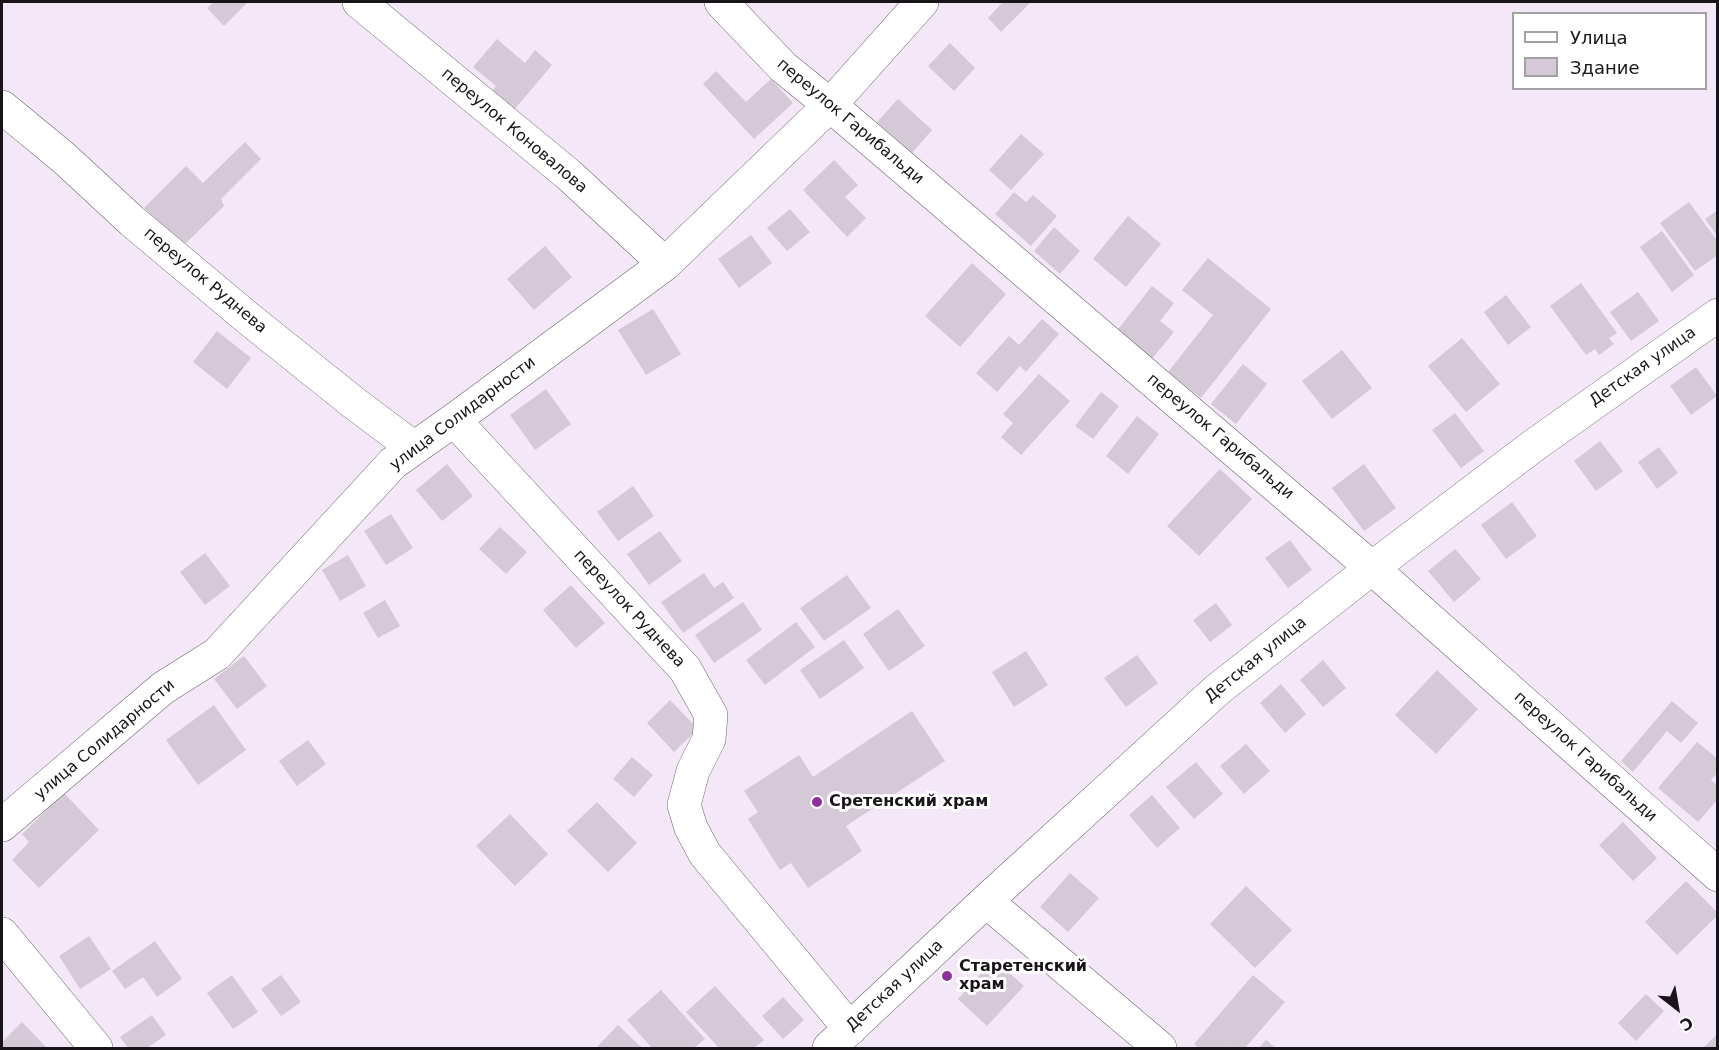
<!DOCTYPE html>
<html>
<head>
<meta charset="utf-8">
<style>
	body { margin:0 }
	#map { position:relative; width:1719px; height:1050px; overflow:hidden; background:#f4e7f7; font-family:"DejaVu Sans",sans-serif }
	canvas { display:block }
	.frame { position:absolute; inset:0; border:3px solid #191419; pointer-events:none }
	.legend { position:absolute; left:1512px; top:12px; width:195px; height:78px; box-sizing:border-box; background:#fff; border:2px solid #a3a1a3; margin:0; padding:8px 10px; list-style:none; font-size:18px; color:#191419 }
	.legend li { display:flex; align-items:center; gap:12px; height:30px }
	.legend b { width:30px; border:2px solid #a3a1a3 }
	.north { position:absolute; left:1647px; top:978px; width:60px; height:60px; -webkit-text-stroke:4px #fff; paint-order:stroke; rotate:149deg; font-size:16px; font-weight:700; line-height:24px; text-align:center; color:#191419 }
	.north::after { content:''; display:block; margin:auto; width:21px; height:27px; background:#191419; clip-path:polygon(50% 0,100% 100%,50% 72%,0 100%) }
</style>
</head>
<body>
<div id="map">
<canvas width="1719" height="1050"></canvas>
<div class="frame"></div>
<ul class="legend">
<li><b style="height:8px;background:#fff"></b>Улица</li>
<li><b style="height:16px;background:#d5c8d7"></b>Здание</li>
</ul>
<div class="north">С</div>
</div>
<script>
const ctx = document.querySelector('canvas').getContext('2d');
ctx.lineJoin = 'round';
function fill(path, color) { ctx.fillStyle = color; ctx.fill(path, 'evenodd'); }
function strokePath(path, color, width, dash) { ctx.strokeStyle = color; ctx.lineWidth = width; ctx.lineCap = dash ? 'butt' : 'round'; ctx.setLineDash(dash || []); ctx.stroke(path); }
function label(font, color, halo, rows, align = 'center') {
  ctx.font = font + ' "DejaVu Sans",sans-serif'; ctx.lineWidth = 6; ctx.setLineDash([]); ctx.textBaseline = 'middle'; ctx.strokeStyle = halo; ctx.fillStyle = color; for (const [text, x, y, turn = 0] of rows) {
    ctx.save(); ctx.translate(x, y); ctx.rotate((+turn || 0) * Math.PI / 180); ctx.textAlign = isNaN(turn) ? turn : align; if (halo) ctx.strokeText(text, 0, 0); ctx.fillText(text, 0, 0); ctx.restore();
  }
}
const building = new Path2D(`
	M214,2H248L224,26L207,8Z
	M1003,2H1031L1001,32L988,18Z
	M497,39L525,63L535,50L552,65L514,110L491,92L496,86L473,67Z
	M950,43L975,68L954,91L928,66Z
	M716,71L746,102L771,79L793,103L754,139L703,84Z
	M898,99L932,130L912,153L877,122Z
	M1021,134L1044,154L1011,190L989,170Z
	M245,142L261,159L221,199L224,206L183,246L144,208L186,166L203,183Z
	M834,160L858,185L845,197L866,218L847,237L803,190Z
	M1014,192L1026,202L1033,195L1057,216L1031,246L995,214Z
	M1689,202L1718,242V255L1695,271L1660,223Z
	M790,209L810,232L787,251L767,228Z
	M1718,210V237L1705,219Z
	M1128,216L1161,244L1126,287L1093,259Z
	M1054,227L1080,251L1060,274L1034,251Z
	M1662,231L1694,275L1672,292L1640,247Z
	M751,235L772,263L739,288L718,259Z
	M545,246L572,277L534,310L507,279Z
	M1208,258L1271,309L1201,398L1168,372L1213,315L1182,290Z
	M972,263L1006,294L960,347L925,316Z
	M1581,283L1617,333L1609,338L1614,344L1599,355L1595,349L1586,355L1550,306Z
	M1152,286L1174,303L1160,321L1174,332L1151,360L1116,332Z
	M1638,292L1659,321L1631,341L1610,312Z
	M1506,295L1531,327L1508,345L1484,312Z
	M653,309L681,354L646,375L618,330Z
	M1042,319L1059,334L1026,372L1020,366L997,392L976,373L1009,336L1019,345Z
	M217,331L251,358L227,389L193,362Z
	M1462,338L1500,384L1466,412L1428,366Z
	M1342,350L1372,388L1332,419L1302,381Z
	M1243,364L1267,384L1236,424L1211,404Z
	M1696,367L1717,396L1691,415L1670,386Z
	M1039,374L1070,401L1021,455L1001,437L1013,423L1003,414Z
	M546,389L571,424L535,450L510,415Z
	M1101,392L1119,406L1093,439L1075,426Z
	M1455,413L1484,451L1461,468L1432,430Z
	M1137,416L1159,434L1128,474L1106,456Z
	M1600,441L1623,471L1596,491L1574,461Z
	M1659,447L1678,473L1657,489L1638,462Z
	M447,464L473,496L442,521L416,490Z
	M1364,464L1396,508L1364,531L1332,488Z
	M1220,469L1252,499L1199,556L1167,526Z
	M633,486L654,516L618,541L597,512Z
	M1512,502L1537,536L1506,559L1481,525Z
	M391,514L413,548L386,565L364,531Z
	M500,527L527,552L506,574L479,549Z
	M660,531L682,561L649,585L627,554Z
	M1290,540L1312,570L1288,588L1265,558Z
	M1455,549L1481,579L1454,602L1428,571Z
	M205,553L230,586L205,605L180,572Z
	M348,555L366,586L340,601L322,570Z
	M704,573L714,588L723,582L734,598L683,633L661,602Z
	M847,575L871,608L824,641L800,608Z
	M571,585L605,623L576,648L543,610Z
	M385,600L400,626L378,638L363,613Z
	M743,602L762,630L714,663L695,635Z
	M1216,603L1232,625L1210,642L1193,620Z
	M898,609L925,646L889,671L863,634Z
	M796,622L815,647L765,685L746,660Z
	M844,640L864,668L820,699L800,670Z
	M1026,651L1048,685L1014,707L992,672Z
	M1137,655L1158,683L1126,707L1104,678Z
	M244,656L267,686L237,709L214,679Z
	M1323,660L1346,688L1323,707L1300,680Z
	M1437,670L1478,709L1436,754L1395,715Z
	M1281,684L1306,714L1285,733L1260,703Z
	M670,700L698,729L674,752L647,723Z
	M1672,701L1698,723L1681,743L1667,731L1633,772L1621,761Z
	M214,705L246,750L198,785L166,740Z
	M912,711L945,761L846,826L862,851L808,888L791,863L780,870L748,819L758,812L744,791L799,755L813,777Z
	M308,740L326,764L297,786L279,761Z
	M1697,742L1718,759V772L1711,780L1718,786V799L1698,822L1658,788Z
	M1246,744L1270,771L1244,794L1220,766Z
	M632,757L653,775L634,797L613,779Z
	M1196,762L1223,794L1194,819L1166,787Z
	M64,793L99,830L39,888L12,860L29,842L22,834Z
	M1152,795L1180,828L1157,848L1129,815Z
	M597,802L637,843L608,872L567,831Z
	M510,814L548,854L515,886L476,846Z
	M1623,822L1657,858L1633,881L1599,845Z
	M1070,873L1099,898L1068,932L1040,907Z
	M1686,881L1718,913V915L1677,955L1645,922Z
	M1246,886L1292,930L1255,968L1210,924Z
	M89,936L111,969L80,989L59,956Z
	M155,941L182,979L157,997L143,977L125,989L112,971Z
	M994,959L1024,986L987,1026L958,999Z
	M232,975L258,1012L233,1029L207,993Z
	M281,975L301,1002L281,1016L261,989Z
	M1253,975L1285,1002L1245,1048H1231L1229,1046L1227,1048H1199L1194,1044Z
	M715,986L764,1040L754,1048H719L686,1012Z
	M661,990L705,1039L694,1048H652L627,1020Z
	M1646,994L1664,1011L1636,1041L1618,1023Z
	M783,997L804,1020L783,1039L762,1016Z
	M152,1015L166,1035L147,1048H128L120,1037Z
	M22,1022L47,1048H2V1042Z
	M618,1025L641,1047L639,1048H596Z
	M1718,1033V1048H1703Z
	M1266,1040L1276,1048H1259Z`);
const minor = new Path2D(`
	M359,2L569,175L665,264
	M721,2L783,67L830,105L1372,568L1718,875
	M2,107L64,158L132,221L249,319L354,403L414,448
	M454,420L685,669L711,715L709,739L693,771L684,805L691,828L705,854L850,1029
	M2,825L163,688L217,654L393,463L454,420L665,264L830,105L922,2
	M986,901L1160,1048
	M2,934L96,1048
	M829,1048L986,901L1217,690L1372,568L1533,446L1718,315`);
const markers = [
	[817,802,6,"#8d319c"],
	[947,976,6,"#8d319c"]
];
const streetNames = [
	["переулок Гарибальди",850,122,40],
	["переулок Коновалова",514,131,40],
	["переулок Руднева",205,281,40],
	["Детская улица",1643,367,-35],
	["улица Солидарности",463,414,-37],
	["переулок Гарибальди",1220,437,40],
	["переулок Руднева",629,609,47],
	["Детская улица",1256,660,-39],
	["улица Солидарности",105,740,-40],
	["переулок Гарибальди",1585,757,42],
	["Детская улица",895,986,-43]
];
const poiNames = [
	["Сретенский храм",829,802],
	["Старетенский",959,967],
	["храм",959,985]
];
fill(building, '#d5c8d7');
strokePath(minor, '#6f6371', 34);
strokePath(minor, '#fff', 33);
for (const [x, y, r, color] of markers) { const dot = new Path2D(); dot.arc(x, y, r, 0, 2 * Math.PI); ctx.fillStyle = color; ctx.fill(dot); strokePath(dot, '#fff', 2); }
label('16px', '#191419', '#fff', streetNames);
label('bold 16px', '#191419', '#fff', poiNames, 'left');
</script>
</body>
</html>
